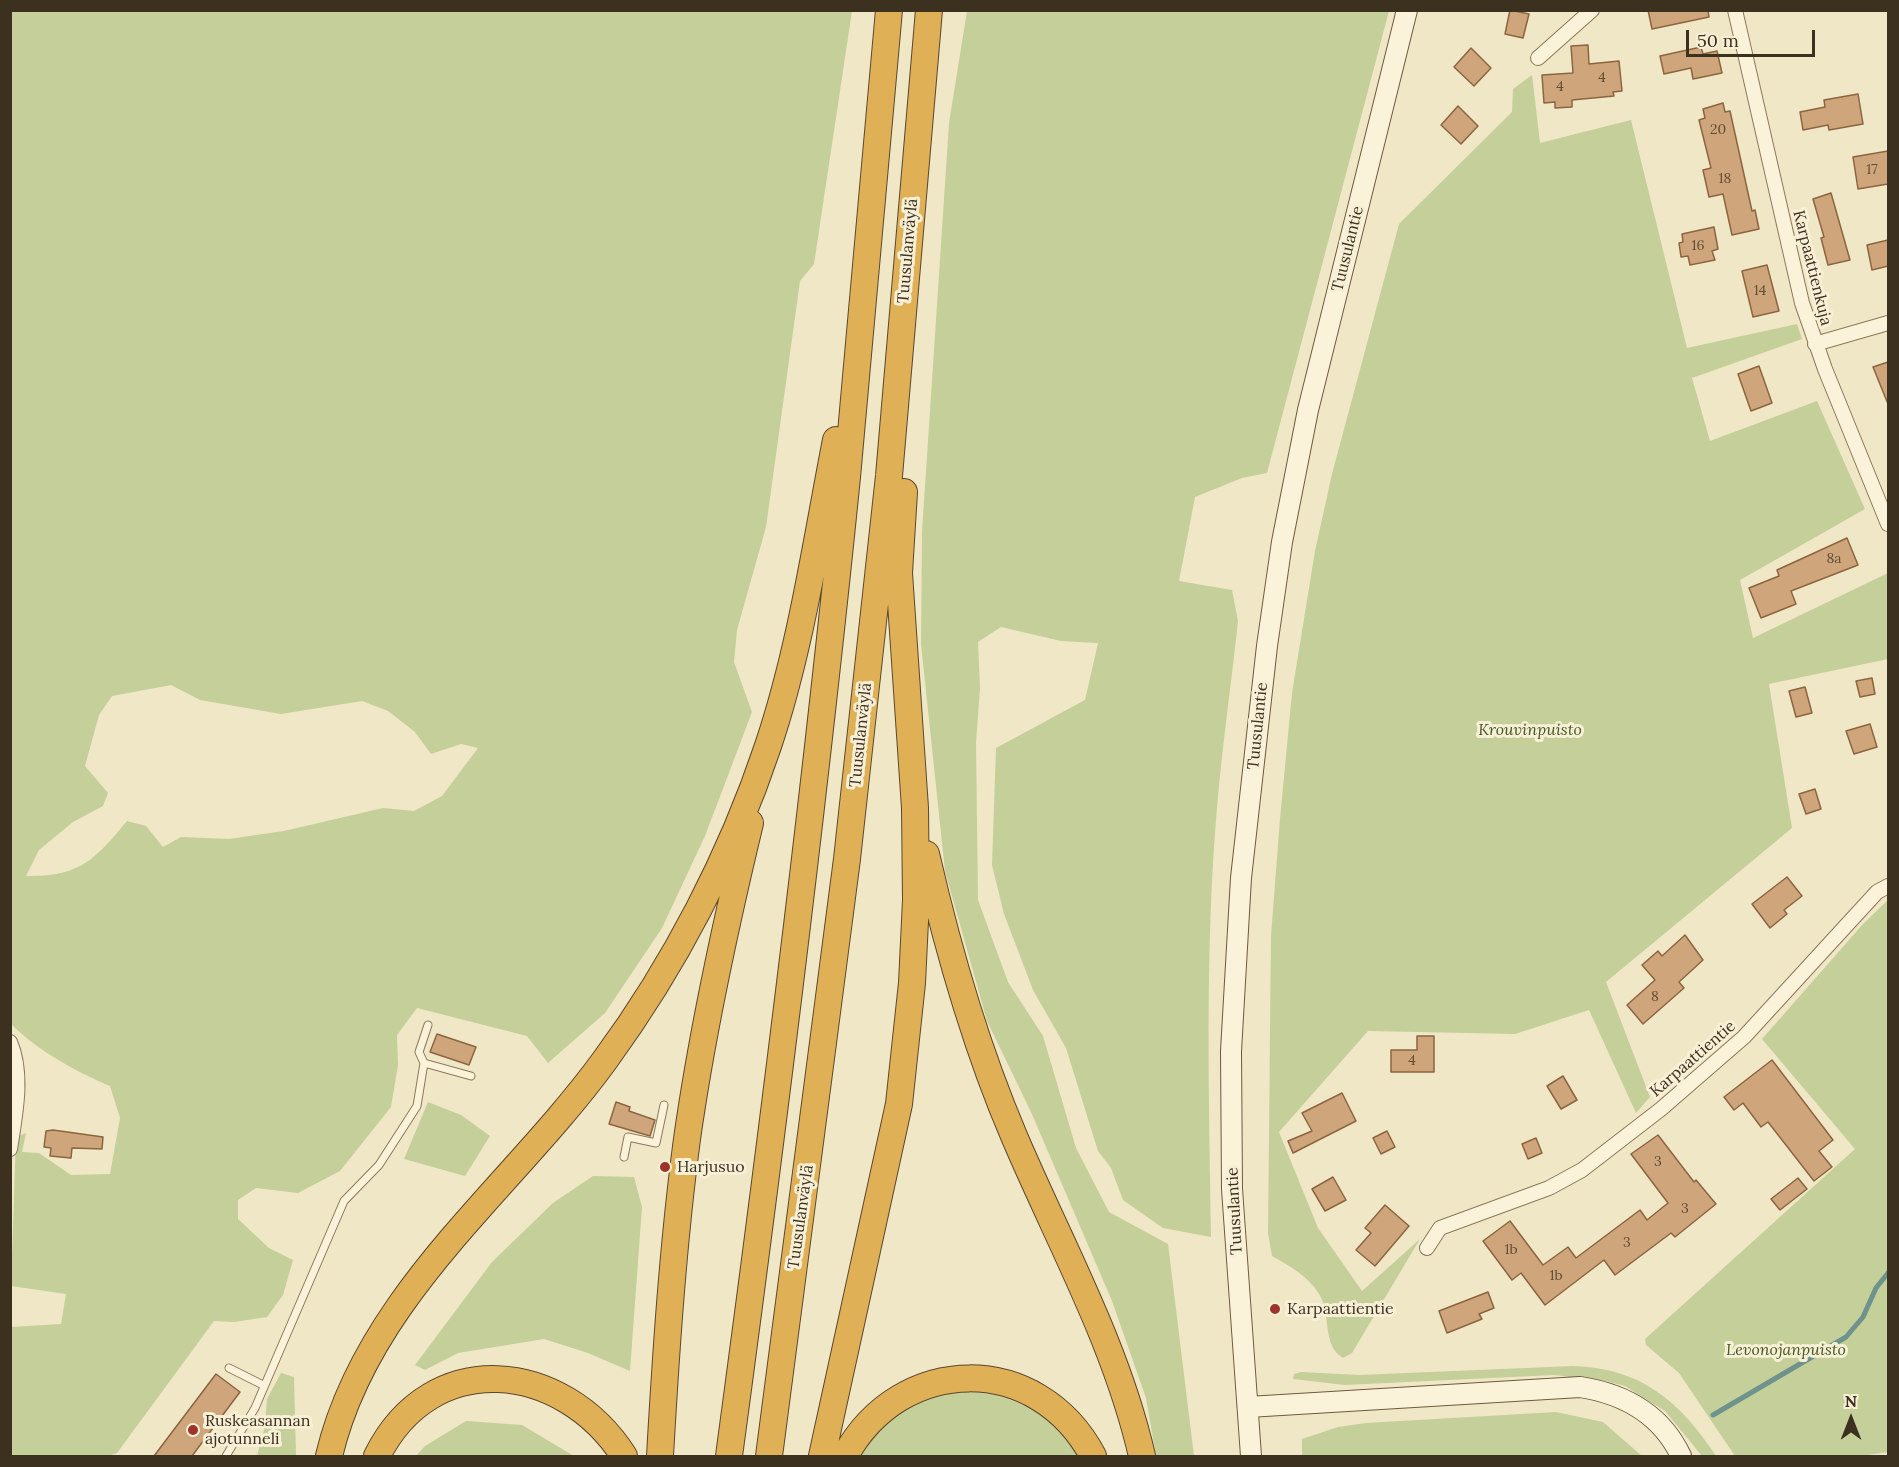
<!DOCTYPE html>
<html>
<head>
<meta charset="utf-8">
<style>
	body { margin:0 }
	#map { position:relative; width:1899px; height:1467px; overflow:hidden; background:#f0e7c6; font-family:Lora,serif }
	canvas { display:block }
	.frame { position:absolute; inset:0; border:12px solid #3c301f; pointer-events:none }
	.north { position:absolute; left:1821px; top:1389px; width:60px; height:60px; -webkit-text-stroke:4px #f7f0d6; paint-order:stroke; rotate:0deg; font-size:16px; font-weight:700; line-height:24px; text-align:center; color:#3c301f }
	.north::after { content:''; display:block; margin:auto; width:21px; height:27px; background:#3c301f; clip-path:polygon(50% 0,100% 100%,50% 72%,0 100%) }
	.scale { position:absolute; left:1686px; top:30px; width:129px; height:27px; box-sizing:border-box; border:3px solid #3c301f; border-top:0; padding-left:8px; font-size:18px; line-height:21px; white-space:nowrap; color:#3c301f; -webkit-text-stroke:4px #f7f0d6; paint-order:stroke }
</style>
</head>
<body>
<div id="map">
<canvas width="1899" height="1467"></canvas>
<div class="frame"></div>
<div class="north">N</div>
<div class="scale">50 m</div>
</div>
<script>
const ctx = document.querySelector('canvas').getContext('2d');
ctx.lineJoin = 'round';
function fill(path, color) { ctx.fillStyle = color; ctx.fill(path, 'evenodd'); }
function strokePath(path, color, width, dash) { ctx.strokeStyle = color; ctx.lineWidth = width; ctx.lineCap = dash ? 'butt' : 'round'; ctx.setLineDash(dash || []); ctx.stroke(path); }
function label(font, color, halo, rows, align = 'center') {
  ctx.font = font + ' Lora,serif'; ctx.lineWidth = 6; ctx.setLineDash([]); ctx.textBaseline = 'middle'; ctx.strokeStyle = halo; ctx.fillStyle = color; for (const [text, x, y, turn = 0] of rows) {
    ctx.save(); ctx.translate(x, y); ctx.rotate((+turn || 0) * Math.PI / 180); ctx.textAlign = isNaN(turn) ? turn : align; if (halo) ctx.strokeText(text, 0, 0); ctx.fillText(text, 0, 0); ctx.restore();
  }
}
const green = new Path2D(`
	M11,11H852L814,264L800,281L766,527L737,630L734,662L752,712L705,836L662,928L605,1013L548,1063L527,1036L417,1008L397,1035L398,1065L391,1107L340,1171L298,1193L256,1188L238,1200V1219L269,1248L293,1260L283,1295L267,1317L234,1322L214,1321L117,1453L108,1456H11V1327L61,1324L66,1294L11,1286L16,1137L26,1133L22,1152L39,1153L71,1175L110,1174L120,1118L110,1086C75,1071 38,1051 11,1024ZM171,685L200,700L281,714L362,701L388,711L415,732L431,754L461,744L478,748L442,796L414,811L383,808L284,831L229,839L181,837L163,847L146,826L127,821C95,860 79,877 26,876L39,850L73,822L103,806L108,793L85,766L99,715L112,696Z
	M967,11H1389L1267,473L1242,478L1195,497L1179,581L1232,590L1238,621C1231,687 1221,753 1216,820C1205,958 1209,1098 1211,1237L1163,1228L1123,1200L1111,1168L1098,1151L1066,1048L1033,990L1004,914L992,865L996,748L1085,700L1098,643L1061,641L1001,627L978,642L980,688L976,743L978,900L1008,982L1043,1036L1076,1148L1109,1212L1168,1244L1194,1456H1156L1146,1398L1112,1301L1031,1112L987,1021L945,871L921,644L922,532L949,123Z
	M1532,75L1540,143L1631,120L1687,348L1797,324L1802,339L1692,378L1710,441L1817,401L1865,509L1740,580L1753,638L1888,573V659L1769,684L1792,828L1606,982L1650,1097L1636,1113L1589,1010L1515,1034L1368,1031L1279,1132L1318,1228L1362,1291L1420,1239L1352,1353L1343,1358C1321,1345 1332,1313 1319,1294C1308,1276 1290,1266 1272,1256L1268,1233L1271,936L1280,819L1292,693L1315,551L1332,474L1399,224L1512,112L1513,89Z
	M1888,900V1452L1861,1456H1735L1679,1373L1646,1345L1645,1339L1855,1149L1762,1039L1863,924Z
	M428,1102L461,1115L490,1136L465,1176L404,1159Z
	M593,1176L634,1177L642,1207L630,1371L588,1353L544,1339L458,1353L425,1370L415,1365L492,1262L553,1203Z
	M1573,1366C1641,1368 1680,1401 1716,1456H1702L1665,1411L1625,1386L1605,1381L1554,1375L1345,1385L1293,1379L1294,1374L1301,1372L1359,1375Z
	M281,1373L294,1377L296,1456H257L265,1426L267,1399Z
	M994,1389L1043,1410L1081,1456H855L876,1427L923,1395Z
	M1556,1412L1603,1422L1642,1456H1302V1439L1338,1427L1366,1423Z
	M466,1421L522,1425L574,1456H416L425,1446Z`);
const stream = new Path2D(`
	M1713,1415L1846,1337L1863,1317L1876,1288L1888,1273`);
const building = new Path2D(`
	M1510,10L1529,14L1523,38L1505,34Z
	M1648,10H1708L1709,17L1652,29Z
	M1588,45L1589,64L1619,61L1622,91L1613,92L1614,96L1572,100V107L1555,108V102L1544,103L1542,75L1573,73L1571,46Z
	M1701,47L1703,54L1717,51L1722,73L1693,79L1691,68L1664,74L1660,56Z
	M1471,48L1491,68L1474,86L1454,67Z
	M1858,94L1863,124L1829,130L1828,125L1803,130L1800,112L1825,107L1824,100Z
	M1723,103L1725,112L1730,111L1752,211L1755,210L1759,229L1732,235L1723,194L1709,197L1703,170L1711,168L1699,120L1705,118L1703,109Z
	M1458,106L1478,126L1461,144L1441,125Z
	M1888,151V184L1858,189L1853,157Z
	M1831,193L1850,260L1828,265L1821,238L1824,237L1813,199Z
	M1714,227L1718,249L1712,251L1715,260L1690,265L1688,256L1681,257L1679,243L1683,242L1682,234Z
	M1888,240V266L1872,270L1867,245Z
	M1767,265L1779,311L1753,317L1742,271Z
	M1888,362V404L1873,367Z
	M1759,366L1772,403L1751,411L1738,374Z
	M1847,538L1858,565L1791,591L1796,604L1761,618L1749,588L1779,576L1777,570Z
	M1872,678L1875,694L1860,697L1856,681Z
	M1805,687L1812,713L1796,717L1789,691Z
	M1870,724L1877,747L1854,754L1846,731Z
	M1815,789L1821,809L1806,814L1799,794Z
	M1787,877L1802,896L1784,910L1787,914L1770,928L1752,904Z
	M1685,935L1703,960L1679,982L1684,988L1643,1024L1627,1005L1655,980L1642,965L1658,951L1662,956Z
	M437,1034L476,1047L469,1065L430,1052Z
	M1417,1036H1434V1072H1391V1050H1417Z
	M1772,1060L1833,1140L1819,1151L1832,1167L1814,1181L1768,1122L1761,1127L1743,1103L1734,1110L1724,1097Z
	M1563,1076L1577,1100L1561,1109L1547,1086Z
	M1342,1093L1356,1121L1293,1153L1288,1141L1312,1131L1302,1113Z
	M616,1102L630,1107L629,1111L655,1120L650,1136L609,1124Z
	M53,1130L103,1137L102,1149L72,1148L71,1158L50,1156L51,1148L44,1147L46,1131Z
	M1387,1131L1395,1147L1381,1154L1373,1138Z
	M1658,1135L1694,1182L1696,1180L1716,1204L1675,1237L1671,1233L1615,1275L1604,1260L1545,1305L1521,1273L1512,1280L1483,1241L1510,1221L1543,1265L1568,1247L1576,1258L1640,1210L1647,1220L1668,1203L1631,1154Z
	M1536,1138L1542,1153L1528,1159L1522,1144Z
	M1333,1177L1346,1200L1325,1211L1312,1189Z
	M1798,1178L1807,1189L1780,1210L1771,1199Z
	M1385,1205L1409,1226L1375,1266L1356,1250L1371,1233L1365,1228Z
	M1488,1292L1494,1308L1479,1314L1482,1319L1447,1333L1439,1311Z
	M216,1374L240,1392L192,1456H154Z`);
const lane = new Path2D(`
	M424,1063L471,1076
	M624,1157L628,1137L656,1143L664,1105
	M229,1368L263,1385
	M226,1456L255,1408L344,1201L379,1165L417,1106L424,1063L419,1052L428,1025`);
const street = new Path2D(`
	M1735,10L1802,303L1825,369L1888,524
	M1538,58L1592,10
	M1815,344L1888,323
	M10,1042C24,1074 15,1116 10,1149
	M1427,1248L1440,1228L1549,1188L1582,1170L1661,1109L1744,1037L1877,892L1888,886`);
const secondary = new Path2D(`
	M1248,1407L1580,1387C1625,1394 1661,1414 1681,1456
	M1251,1456L1232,1189L1231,1051L1241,878L1267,646L1282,542L1308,410L1407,10`);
const highway = new Path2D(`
	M926,854C948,950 975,1045 1014,1136C1059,1242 1116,1343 1142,1456
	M329,1456C367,1295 512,1188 605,1060C674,966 731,857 768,746C801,648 816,542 836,440
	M377,1456C432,1346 563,1361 624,1456
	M660,1456C666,1351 673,1244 687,1139C702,1033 725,927 750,823
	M729,1456C773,1130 814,804 847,477C862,321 874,166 889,10
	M769,1456L847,859L889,476L929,10
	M822,1456L899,1104L912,983L916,900L915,808L899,573L904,492
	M845,1456C901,1353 1038,1352 1093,1456`);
const markers = [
	[665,1167,6,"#9d3329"],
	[1275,1309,6,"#9d3329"],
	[193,1430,6,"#9d3329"]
];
const numberNames = [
	["4",1602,78],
	["4",1560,87],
	["20",1718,130],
	["17",1872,170],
	["18",1725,179],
	["16",1698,246],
	["14",1760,291],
	["8a",1834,559],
	["8",1655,997],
	["4",1412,1061],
	["3",1658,1162],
	["3",1685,1209],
	["3",1627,1243],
	["1b",1511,1250],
	["1b",1556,1276]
];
const streetNames = [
	["Tuusulantie",1348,249,-76],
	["Tuusulanväylä",908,251,-85],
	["Karpaattienkuja",1812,268,76],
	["Tuusulantie",1258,726,-84],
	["Tuusulanväylä",861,735,-84],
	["Karpaattientie",1693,1059,-41],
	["Tuusulantie",1235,1211,-93],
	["Tuusulanväylä",801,1217,-82]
];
const parkNames = [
	["Krouvinpuisto",1530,730],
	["Levonojanpuisto",1786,1350]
];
const poiNames = [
	["Harjusuo",677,1167],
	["Karpaattientie",1287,1309],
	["Ruskeasannan",205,1421],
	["ajotunneli",205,1439]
];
fill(green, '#c4cf99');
strokePath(stream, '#6e928c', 5);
fill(building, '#cfa57b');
strokePath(building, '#8c6540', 1.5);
strokePath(lane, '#8c795b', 9);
strokePath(street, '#8c795b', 16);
strokePath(secondary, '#6e5a3e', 22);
strokePath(highway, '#5a472f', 28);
strokePath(lane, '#faf3da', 7);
strokePath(street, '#faf3da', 14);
strokePath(secondary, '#faf3da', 20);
strokePath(highway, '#e0b056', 26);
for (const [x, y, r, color] of markers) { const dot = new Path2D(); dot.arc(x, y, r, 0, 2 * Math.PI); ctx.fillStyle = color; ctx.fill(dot); strokePath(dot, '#f7f0d6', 2); }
label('14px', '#614d36', null, numberNames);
label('16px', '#3c301f', '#f7f0d6', streetNames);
label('italic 16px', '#475925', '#f7f0d6', parkNames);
label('16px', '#3c301f', '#f7f0d6', poiNames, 'left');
</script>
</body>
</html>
